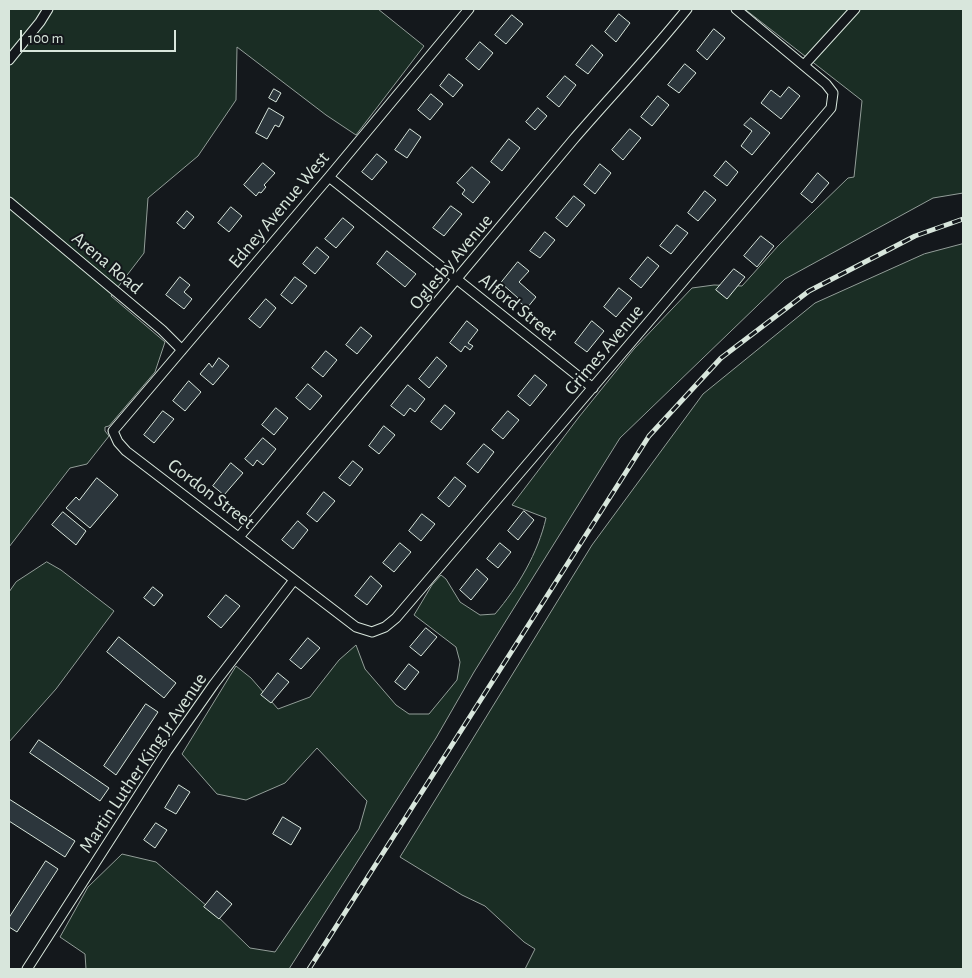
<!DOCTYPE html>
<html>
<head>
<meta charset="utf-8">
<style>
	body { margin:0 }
	#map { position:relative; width:972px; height:978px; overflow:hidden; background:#14181c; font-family:"Alegreya Sans",sans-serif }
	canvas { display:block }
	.frame { position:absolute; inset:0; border:10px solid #d8e6dc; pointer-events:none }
	.scale { position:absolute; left:20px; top:30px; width:156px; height:22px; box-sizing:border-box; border:2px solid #d8e6dc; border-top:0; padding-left:6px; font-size:15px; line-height:18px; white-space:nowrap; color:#d8e6dc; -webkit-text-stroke:4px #14181c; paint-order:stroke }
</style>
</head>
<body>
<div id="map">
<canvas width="972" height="978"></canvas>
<div class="frame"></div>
<div class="scale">100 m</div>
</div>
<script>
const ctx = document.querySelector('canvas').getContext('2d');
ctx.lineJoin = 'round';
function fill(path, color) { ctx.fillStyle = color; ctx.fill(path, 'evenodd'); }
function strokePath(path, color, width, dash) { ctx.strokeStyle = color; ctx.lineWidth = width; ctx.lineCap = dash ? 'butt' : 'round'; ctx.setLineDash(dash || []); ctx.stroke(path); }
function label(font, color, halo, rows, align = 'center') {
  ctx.font = font + ' "Alegreya Sans",sans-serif'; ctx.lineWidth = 4; ctx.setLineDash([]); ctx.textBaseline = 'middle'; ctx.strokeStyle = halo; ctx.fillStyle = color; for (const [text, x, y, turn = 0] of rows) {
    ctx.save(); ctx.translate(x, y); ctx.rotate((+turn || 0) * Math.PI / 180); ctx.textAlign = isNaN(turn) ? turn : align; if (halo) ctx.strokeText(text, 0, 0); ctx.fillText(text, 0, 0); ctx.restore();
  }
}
const green = new Path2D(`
	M9,9H378L424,46L356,135L326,115L237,47L236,100L198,156L148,198L144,253L111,296L165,342L155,372L109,426L105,427V431L109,436L87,464L70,468L9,547Z
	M745,9H963V193L933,198L785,279L620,438L474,672L436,738L289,969H86L85,954L60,937L88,887L122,854L156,862L208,907L250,948L275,952L359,829L367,801L317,748L285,783L246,800L217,794L182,754L236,666L251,678L278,709L310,697L339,660L356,645L365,669L396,705L409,714H429L457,680L460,662L456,647L414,615L432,585L441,575L446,579L460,602L480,615L495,614C518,587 538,553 546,518L512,505L579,417L634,349L692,288L714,285L742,286L778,246L848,178L854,177L862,101Z
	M963,244V969H525L535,949L524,942L485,906L462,895L400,857L592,545L703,394L815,303L924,254Z
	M47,562L61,570L114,611L56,689L9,742V592L16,582Z`);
const building = new Path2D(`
	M619,14L630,23L616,42L605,32Z
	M512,15L523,24L506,44L495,35Z
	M714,29L725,38L707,60L697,51Z
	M480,42L493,53L479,70L466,59Z
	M592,45L603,55L588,74L576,65Z
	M685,64L696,73L679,93L668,85Z
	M449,74L463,85L453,97L440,86Z
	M565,76L576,85L559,107L547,97Z
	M789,87L800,96L781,119L761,103L771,90L780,97Z
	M274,89L281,93L276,102L269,98Z
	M431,94L443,104L430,120L418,110Z
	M658,96L669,105L652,126L641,117Z
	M269,108L284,117L279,127L275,125L267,139L256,133Z
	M538,108L547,116L535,130L526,122Z
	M751,118L770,133L752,155L741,146L752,131L744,125Z
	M410,129L421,137L407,158L395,150Z
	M630,129L641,138L623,160L612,150Z
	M509,139L520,148L502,171L491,162Z
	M377,154L387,162L372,180L362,172Z
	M726,161L738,172L727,186L714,176Z
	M263,163L275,173L264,185L266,187L261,193L259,192L256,196L244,185Z
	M600,164L611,173L595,194L584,185Z
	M472,167L490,182L473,203L462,194L465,190L457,183Z
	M818,173L829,183L812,203L801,194Z
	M705,191L716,200L698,221L688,213Z
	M574,196L585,205L567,227L556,218Z
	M451,206L462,214L444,236L433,228Z
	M231,207L242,216L229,232L218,223Z
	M187,211L194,217L184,229L177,223Z
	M343,218L354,227L336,248L325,239Z
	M677,225L688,233L671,254L660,246Z
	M545,232L555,240L540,258L530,251Z
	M761,236L774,246L757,267L744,256Z
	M317,247L329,257L315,274L303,264Z
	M387,251L416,274L405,287L377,264Z
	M648,257L659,266L641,288L630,279Z
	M518,262L529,271L519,282L536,297L527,308L517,300L518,298L501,283Z
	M734,269L745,277L727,299L716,290Z
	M180,277L190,285L184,292L192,299L184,309L166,295Z
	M295,277L307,286L292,304L281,295Z
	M619,288L632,298L616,317L604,307Z
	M266,299L276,308L260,328L249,319Z
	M467,321L478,330L468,343L473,346L470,350L465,346L461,352L450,343Z
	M592,321L604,331L587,352L575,343Z
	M361,327L372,336L357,354L346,345Z
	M326,351L337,360L323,377L312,368Z
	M437,357L447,366L429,388L419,379Z
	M219,358L229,366L213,385L200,374L209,363L212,367Z
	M535,375L547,385L530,406L518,396Z
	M189,381L201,392L185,411L173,401Z
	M308,384L322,396L310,410L296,398Z
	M408,385L425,399L415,412L410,408L404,416L391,406Z
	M445,405L455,413L441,430L431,422Z
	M276,408L288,418L274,435L262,425Z
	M163,411L174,419L154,443L144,435Z
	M508,411L519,420L503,439L492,430Z
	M384,426L395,435L379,454L369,446Z
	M263,438L276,449L263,465L257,460L253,466L245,459Z
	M484,444L494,452L478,473L467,464Z
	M353,461L363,469L350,486L339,478Z
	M231,463L243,473L224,495L213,486Z
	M455,477L466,486L449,507L438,498Z
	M97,478L118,495L90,528L66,508L76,497L79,500Z
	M324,492L335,501L317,522L307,514Z
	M524,511L534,520L518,540L508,531Z
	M63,512L86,531L76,545L52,525Z
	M422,514L435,524L421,541L409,531Z
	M298,521L308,530L293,549L282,540Z
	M400,543L411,552L394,572L383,563Z
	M500,543L511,552L498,568L487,559Z
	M477,569L488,579L471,600L460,590Z
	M371,576L382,586L367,605L355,596Z
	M153,587L163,595L154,606L144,598Z
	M226,595L240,606L221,628L208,617Z
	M426,628L437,637L421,656L410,647Z
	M119,637L176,683L164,698L107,652Z
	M308,638L320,648L301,669L290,660Z
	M409,664L419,672L405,690L395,682Z
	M278,673L289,682L271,703L261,695Z
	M146,704L158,712L116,775L104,766Z
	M39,740L109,788L100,801L30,753Z
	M179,785L190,792L176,814L165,808Z
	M9,799L75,841L65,857L9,821Z
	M283,817L301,828L291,845L273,834Z
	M156,823L167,830L155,848L144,840Z
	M46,861L58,869L17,932L9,927V918Z
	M217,891L232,904L219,919L204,907Z`);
const minor = new Path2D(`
	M469,9L329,177L113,431L118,442L126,451L356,627L372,632L385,627L396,618L831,108L833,93L826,84L736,9
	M9,60L40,22L48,9
	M804,65L855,9
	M329,177L593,388
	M9,202L162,330L182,350
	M239,537C351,405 462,273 573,140C611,96 651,54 687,9
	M27,969L167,751L214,684L294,580`);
const rail = new Path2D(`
	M309,969L649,436L721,358L809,291L915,236L963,219`);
const streetNames = [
	["Edney Avenue West",279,210,-50],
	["Oglesby Avenue",451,262,-50],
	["Arena Road",107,263,40],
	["Alford Street",518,307,39],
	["Grimes Avenue",604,350,-50],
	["Gordon Street",211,494,37],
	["Martin Luther King Jr Avenue",143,763,-56]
];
fill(green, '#1a2d24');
strokePath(green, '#939e99', 1);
fill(building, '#2c363c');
strokePath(building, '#d8e6dc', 1);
strokePath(minor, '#d8e6dc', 11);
strokePath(minor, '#14181c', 9);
strokePath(rail, '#d8e6dc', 5);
strokePath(rail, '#14181c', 3, [9]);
label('19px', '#d8e6dc', '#14181c', streetNames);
</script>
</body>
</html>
